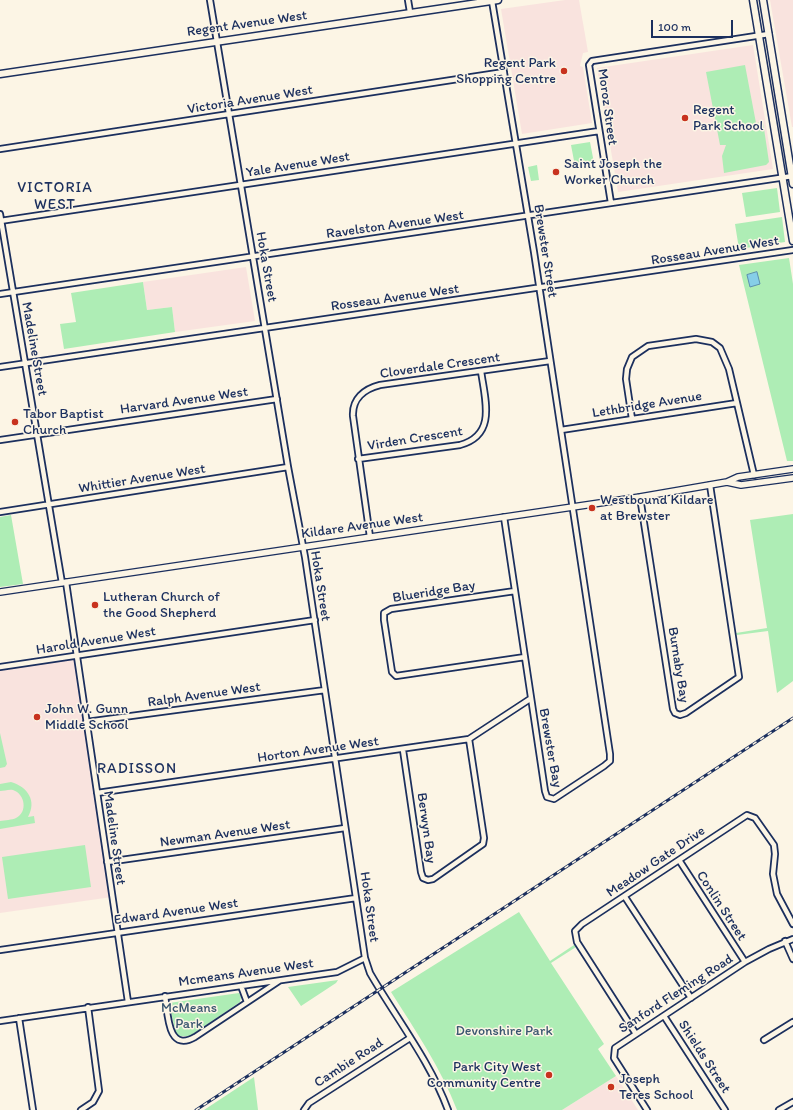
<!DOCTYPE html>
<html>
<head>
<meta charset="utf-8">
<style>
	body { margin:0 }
	#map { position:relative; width:793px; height:1110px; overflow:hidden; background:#fcf5e5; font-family:Itim,sans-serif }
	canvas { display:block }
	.scale { position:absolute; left:651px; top:20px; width:82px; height:18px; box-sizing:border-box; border:2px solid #1b2f5e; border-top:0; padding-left:5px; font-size:12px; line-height:14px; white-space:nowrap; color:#1b2f5e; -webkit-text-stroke:3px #fcf5e5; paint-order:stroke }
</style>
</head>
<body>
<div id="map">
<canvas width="793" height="1110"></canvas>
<div class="scale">100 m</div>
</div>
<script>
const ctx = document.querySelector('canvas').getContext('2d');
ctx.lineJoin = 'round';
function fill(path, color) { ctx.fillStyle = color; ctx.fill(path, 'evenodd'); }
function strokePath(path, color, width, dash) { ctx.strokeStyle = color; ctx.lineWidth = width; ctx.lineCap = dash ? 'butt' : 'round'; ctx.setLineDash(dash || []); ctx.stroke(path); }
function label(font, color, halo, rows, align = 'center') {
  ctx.font = font + ' Itim,sans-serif'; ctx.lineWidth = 3; ctx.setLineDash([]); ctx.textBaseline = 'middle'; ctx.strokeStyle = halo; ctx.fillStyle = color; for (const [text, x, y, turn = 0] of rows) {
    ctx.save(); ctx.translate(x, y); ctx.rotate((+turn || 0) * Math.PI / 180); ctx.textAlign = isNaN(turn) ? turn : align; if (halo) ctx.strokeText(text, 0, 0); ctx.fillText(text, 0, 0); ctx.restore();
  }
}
const built = new Path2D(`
	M565,0H579L588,52L583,53L580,66L583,67L592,123L522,134L501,9Z
	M770,0H793V127H792Z
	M753,45L773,169L618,192L597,68Z
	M246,267L255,321L175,332L172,307L147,310L143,282Z
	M76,655L112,897L0,913V667Z
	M616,1076L638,1110H562Z`);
const green = new Path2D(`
	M745,65L756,123L763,122L769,162L766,165L724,173L722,156L726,145H720L706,72Z
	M590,142L594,163L575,166L571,145Z
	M537,165L539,180L531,181L528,167Z
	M777,188L780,212L746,217L742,193Z
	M782,217L785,242L739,249L735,224Z
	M789,258L793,284V461H787L739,265Z
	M143,282L147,310L172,307L175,332L64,349L60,324L76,322L71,293Z
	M793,514V681L777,693L768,631L737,635L736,633L767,628L750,520Z
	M11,515L23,584L0,587V517Z
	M0,733L7,764L5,767L0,768Z
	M11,782C28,787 37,801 28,817L34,816L35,823L0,829V821C5,820 12,820 16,818C28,812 25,794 13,790C9,789 4,791 0,791V784Z
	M85,845L91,887L8,899L2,857Z
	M519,912L550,961L574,945L576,947L551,963L604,1044L598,1049L616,1076L562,1110H457C441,1068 415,1030 391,992Z
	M338,980L336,983L301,1006L288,987Z
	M239,993L241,997L240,1002L190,1036H180L176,1034L169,1003Z
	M254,1077L258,1110H204Z`);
const water = new Path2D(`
	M757,272L760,284L750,287L747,275Z`);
const minor = new Path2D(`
	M210,0L288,467L305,557L365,958L370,973C396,1018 430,1061 448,1110
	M408,0L410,12
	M492,1L534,252L610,754V761L604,766L554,799L547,797L545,791L504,517
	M0,149L504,72
	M611,203L589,65L592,61L769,34
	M0,214L62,583
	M0,221L599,131
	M0,294L793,176
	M0,367L793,250
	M632,419L626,379L627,369L632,357L648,346L696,339L712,342L720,348L729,369L754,475
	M561,430L737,403
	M0,440L277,399
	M358,459L460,445C497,435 485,400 481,371
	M640,497L673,709L675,713L680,715L686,713L739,677L710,485
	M0,512L288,467
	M370,537L353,416C352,399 364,389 380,385L550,361
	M66,582L128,1002
	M515,591L391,609L384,613V620L392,672L396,676L525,657
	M0,667L315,620
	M86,722L325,690
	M403,750L421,872L423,878L428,880L433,879L483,844L484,838L469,739
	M97,793L469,739L530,699
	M679,860L745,962
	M107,862L345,828
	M625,897L691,998
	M785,941L793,959
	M0,950L356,898
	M241,986L247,1002
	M165,996C168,1013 167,1053 195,1037L279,981
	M664,1016L725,1110
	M19,1018L33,1110
	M0,1021L337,972L365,958
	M636,1034L577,942L575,931L582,924L747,815L755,818L774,845L775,854L773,874L777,894L793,924
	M764,1040L793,1022
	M81,1110L93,1102L99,1091L88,1007
	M304,1110L309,1103L410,1038
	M647,1110L614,1058L615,1048L745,962L769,949L793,939
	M779,1110L793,1102`);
const tertiary = new Path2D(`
	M727,482L741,485L793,478
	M0,592L640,497L727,482L738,477L793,469`);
const secondary = new Path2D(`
	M753,0L793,241
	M763,0L793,184
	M0,74L498,0`);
const rail = new Path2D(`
	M196,1110L793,718`);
const markers = [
	[564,71,4,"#c8321e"],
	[685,118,4,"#c8321e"],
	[556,172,4,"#c8321e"],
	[15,422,4,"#c8321e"],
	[592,508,4,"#c8321e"],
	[95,605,4,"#c8321e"],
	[37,717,4,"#c8321e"],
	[549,1075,4,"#c8321e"],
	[611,1087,4,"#c8321e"]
];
const streetNames = [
	["Regent Avenue West",247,24,-8],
	["Victoria Avenue West",250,100,-9],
	["Moroz Street",607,107,82],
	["Yale Avenue West",298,165,-9],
	["Ravelston Avenue West",395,225,-8],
	["Brewster Street",545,251,81],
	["Rosseau Avenue West",715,251,-9],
	["Hoka Street",266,267,80],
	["Rosseau Avenue West",395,298,-8],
	["Madeline Street",34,349,80],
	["Cloverdale Crescent",440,366,-8],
	["Harvard Avenue West",184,401,-8],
	["Lethbridge Avenue",647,405,-9],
	["Virden Crescent",415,439,-9],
	["Whittier Avenue West",142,479,-9],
	["Kildare Avenue West",362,526,-8],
	["Hoka Street",320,586,81],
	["Blueridge Bay",434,592,-9],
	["Harold Avenue West",96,641,-9],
	["Burnaby Bay",678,665,81],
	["Ralph Avenue West",204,695,-8],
	["Brewster Bay",550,748,80],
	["Horton Avenue West",318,750,-8],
	["Berwyn Bay",426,828,82],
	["Newman Avenue West",225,834,-8],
	["Madeline Street",114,838,82],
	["Meadow Gate Drive",656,862,-34],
	["Conlin Street",721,906,57],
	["Hoka Street",369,907,82],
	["Edward Avenue West",176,912,-8],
	["Mcmeans Avenue West",246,973,-8],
	["Sanford Fleming Road",676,994,-33],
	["Shields Street",704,1057,57],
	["Cambie Road",349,1063,-33]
];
const poiNames = [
	["Regent Park",556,63,"right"],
	["Shopping Centre",556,79,"right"],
	["Regent",693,110],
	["Park School",693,126],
	["Saint Joseph the",564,164],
	["Worker Church",564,180],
	["Tabor Baptist",23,414],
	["Church",23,430],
	["Westbound Kildare",600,500],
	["at Brewster",600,516],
	["Lutheran Church of",103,597],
	["the Good Shepherd",103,613],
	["John W. Gunn",45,709],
	["Middle School",45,725],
	["Park City West",541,1067,"right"],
	["Community Centre",541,1083,"right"],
	["Joseph",619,1079],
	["Teres School",619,1095]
];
const parkNames = [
	["McMeans",189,1008],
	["Park",189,1024],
	["Devonshire Park",504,1031]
];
const neighbourhoodNames = [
	["VICTORIA",55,188],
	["WEST",55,205],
	["RADISSON",137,769]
];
fill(built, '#f9e3de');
fill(green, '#aeedb5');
fill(water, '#86cee8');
strokePath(water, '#5b8eb1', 1);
strokePath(minor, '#1b2f5e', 8);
strokePath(tertiary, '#1b2f5e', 8);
strokePath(secondary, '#1b2f5e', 9);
strokePath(minor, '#fcf5e5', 4.5);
strokePath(tertiary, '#fcf5e5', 5.5);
strokePath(secondary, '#fcf5e5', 6);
strokePath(rail, '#1b2f5e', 3);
strokePath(rail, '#fcf5e5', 1.5, [4.5]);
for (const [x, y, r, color] of markers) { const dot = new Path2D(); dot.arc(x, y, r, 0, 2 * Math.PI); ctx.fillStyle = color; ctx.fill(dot); strokePath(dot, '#fcf5e5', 1.5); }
label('14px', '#1b2f5e', '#fcf5e5', streetNames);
label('14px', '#1b2f5e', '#fcf5e5', poiNames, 'left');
label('14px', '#38556f', '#fcf5e5', parkNames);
ctx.letterSpacing = '1px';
label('15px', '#1b2f5e', '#fcf5e5', neighbourhoodNames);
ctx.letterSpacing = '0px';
</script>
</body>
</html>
